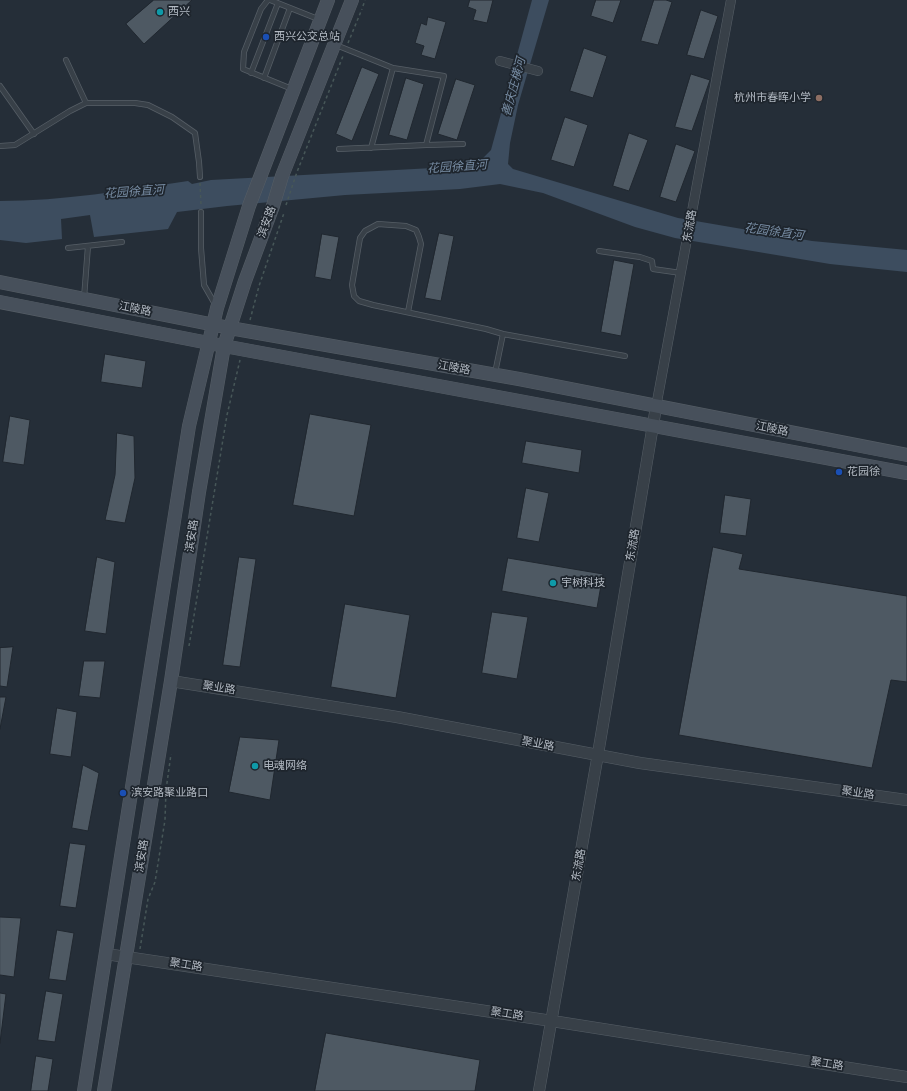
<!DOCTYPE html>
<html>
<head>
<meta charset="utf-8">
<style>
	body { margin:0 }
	canvas { display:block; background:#252e38 }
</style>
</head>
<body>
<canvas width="907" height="1091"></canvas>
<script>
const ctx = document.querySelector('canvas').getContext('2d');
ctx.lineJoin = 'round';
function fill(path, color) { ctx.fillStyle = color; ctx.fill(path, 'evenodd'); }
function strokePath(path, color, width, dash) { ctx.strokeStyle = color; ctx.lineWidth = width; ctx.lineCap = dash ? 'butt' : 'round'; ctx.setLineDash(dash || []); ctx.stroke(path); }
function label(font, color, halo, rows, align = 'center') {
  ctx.font = font + ' Rubik,"Noto Sans SC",sans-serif'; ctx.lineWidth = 3.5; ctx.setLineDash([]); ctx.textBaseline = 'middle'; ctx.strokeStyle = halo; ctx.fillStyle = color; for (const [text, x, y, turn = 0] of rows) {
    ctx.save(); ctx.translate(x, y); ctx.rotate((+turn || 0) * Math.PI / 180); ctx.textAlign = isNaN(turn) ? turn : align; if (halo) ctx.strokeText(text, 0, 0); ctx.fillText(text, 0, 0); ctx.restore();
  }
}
const water = new Path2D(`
	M532,0H549L518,105L510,143L508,164L513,169L678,218L812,241L907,250V272L830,264L675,238L635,227L543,193L500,184L460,189L345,195L227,206L177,212L168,229L94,237L90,215L61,219L62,239L26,243L0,240V201C63,201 126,190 188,181L192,184L211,180L470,166L479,162L491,150Z`);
const building = new Path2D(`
	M154,0H192L144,44L126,24Z
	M470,0H493L487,23L473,20L476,10L468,7Z
	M596,0H621L613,23L591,16Z
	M654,0H666L672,2L658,45L641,41Z
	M701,10L718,16L704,59L687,55Z
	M428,17L446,22L435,59L421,55L424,46L415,43L421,23L426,25Z
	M584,48L607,56L593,98L570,91Z
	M362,67L379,74L352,141L336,134Z
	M691,74L710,80L692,131L675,127Z
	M406,78L424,84L407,140L389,135Z
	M456,79L475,85L457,140L438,134Z
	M565,117L588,125L574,167L551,160Z
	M629,133L648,140L629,191L613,186Z
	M676,144L695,151L676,202L660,197Z
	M439,233L454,236L441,301L425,298Z
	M322,234L339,237L331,280L315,277Z
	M614,260L634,264L621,336L601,332Z
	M105,354L146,361L142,388L101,382Z
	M310,414L371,425L354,516L293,505Z
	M10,416L30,420L24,465L3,462Z
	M117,433L134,436L135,478L125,523L105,520L115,475Z
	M526,441L582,450L579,473L522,463Z
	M526,488L549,493L539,542L517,538Z
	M725,495L751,499L746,536L720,533Z
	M713,547L743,554L739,569L907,596V682L891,680L872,768L679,735Z
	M97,557L115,562L106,634L85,631Z
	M239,557L256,559L240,667L223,665Z
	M508,558L603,574L597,608L502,591Z
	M345,604L410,615L396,698L331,687Z
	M492,612L528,617L517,679L482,673Z
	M13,647L7,687L0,686V648Z
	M84,661H105L100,698L79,696Z
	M0,697H6L0,729Z
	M57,708L77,712L71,757L50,754Z
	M240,737L279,740L270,800L229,792Z
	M83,765L99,773L88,831L72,828Z
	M70,843L86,845L76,908L60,906Z
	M0,917L21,918L14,977L0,975Z
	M57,930L74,933L66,981L49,979Z
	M46,991L63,994L55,1042L38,1040Z
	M0,993L6,994L0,1043Z
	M326,1033L480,1060L475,1091H315Z
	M36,1056L53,1059L48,1091H31Z`);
const path = new Path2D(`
	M363,6L365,0
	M348,43L362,9
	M200,183L201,205
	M286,205L297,172L343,56
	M250,320L259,286L284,213
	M189,646L227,415L240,360
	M140,949L148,899L155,882L165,820L166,790L171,754`);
const service = new Path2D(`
	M268,0L261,9L244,52L243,69L292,89
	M270,0L318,19
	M336,45L393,68L444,76L426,145L339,149
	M66,60L86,103
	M251,73L278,3
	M264,78L290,8
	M0,86L34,134
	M426,145L463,144
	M0,146L15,145L70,111L86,103H135L148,105L172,117L195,133L199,162L200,177
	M371,148L393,68
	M201,212V248L204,285L216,306
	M68,248L122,242
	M599,251L640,257L652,261L653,269L681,273
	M84,298L88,246
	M408,312L421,244L419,237L416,230L406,226L378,224L365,231L360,238L352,285L354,296L359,301L373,305L486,329L503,334L625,356
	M495,373L503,334`);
const minor = new Path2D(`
	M500,61L538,71
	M656,407L731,0`);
const tertiary = new Path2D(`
	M171,681L397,717L640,763L907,800
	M106,954L552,1021L907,1077
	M539,1091L598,754L656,407`);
const secondary = new Path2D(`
	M0,282L230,328L519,379L907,455
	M0,302L224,346L907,473
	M84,1091L189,426L217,308L249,206L328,0
	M104,1091L171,681L199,492L224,346L245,281L273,206L282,176L352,0`);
const markers = [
	[160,12,4,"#0f9aa8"],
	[266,37,4,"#1a4fb4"],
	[819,98,4,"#8d6e63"],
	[839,472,4,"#1a4fb4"],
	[553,583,4,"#0f9aa8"],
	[255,766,4,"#0f9aa8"],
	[123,793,4,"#1a4fb4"]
];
const poiNames = [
	["西兴",168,12],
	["西兴公交总站",274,37],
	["杭州市春晖小学",811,98,"right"],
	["花园徐",847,472],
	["宇树科技",561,583],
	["电魂网络",263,766],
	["滨安路聚业路口",131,793]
];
const streetNames = [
	["滨安路",267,222,-70],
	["东流路",690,226,-80],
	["江陵路",135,309,11],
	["江陵路",454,368,10],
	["江陵路",772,429,11],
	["滨安路",192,536,-82],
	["东流路",633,545,-80],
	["聚业路",219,688,9],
	["聚业路",538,744,11],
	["聚业路",858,793,8],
	["滨安路",142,856,-81],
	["东流路",579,865,-80],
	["聚工路",186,965,9],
	["聚工路",507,1014,9],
	["聚工路",827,1064,9]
];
const waterNames = [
	["善庆庄横河",514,87,-75],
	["花园徐直河",457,167,-4],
	["花园徐直河",134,192,-4],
	["花园徐直河",774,232,8]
];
fill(water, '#3d4d5f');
fill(building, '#4e5963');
strokePath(building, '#20272f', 1);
strokePath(service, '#565e66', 6);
strokePath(minor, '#565e66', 10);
strokePath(tertiary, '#565e66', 12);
strokePath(secondary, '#565e66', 14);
strokePath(path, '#475758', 1.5, [3, 3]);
strokePath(service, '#384048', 4.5);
strokePath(minor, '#384048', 9);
strokePath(tertiary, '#384048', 11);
strokePath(secondary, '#47505b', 13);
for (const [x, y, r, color] of markers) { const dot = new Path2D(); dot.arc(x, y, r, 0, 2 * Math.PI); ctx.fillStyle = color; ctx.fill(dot); strokePath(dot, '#1e252d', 1.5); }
label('11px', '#b4bbc4', '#1e252d', poiNames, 'left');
label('11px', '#b4bbc4', '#1e252d', streetNames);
label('italic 12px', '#788da4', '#1e252d', waterNames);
</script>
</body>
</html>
